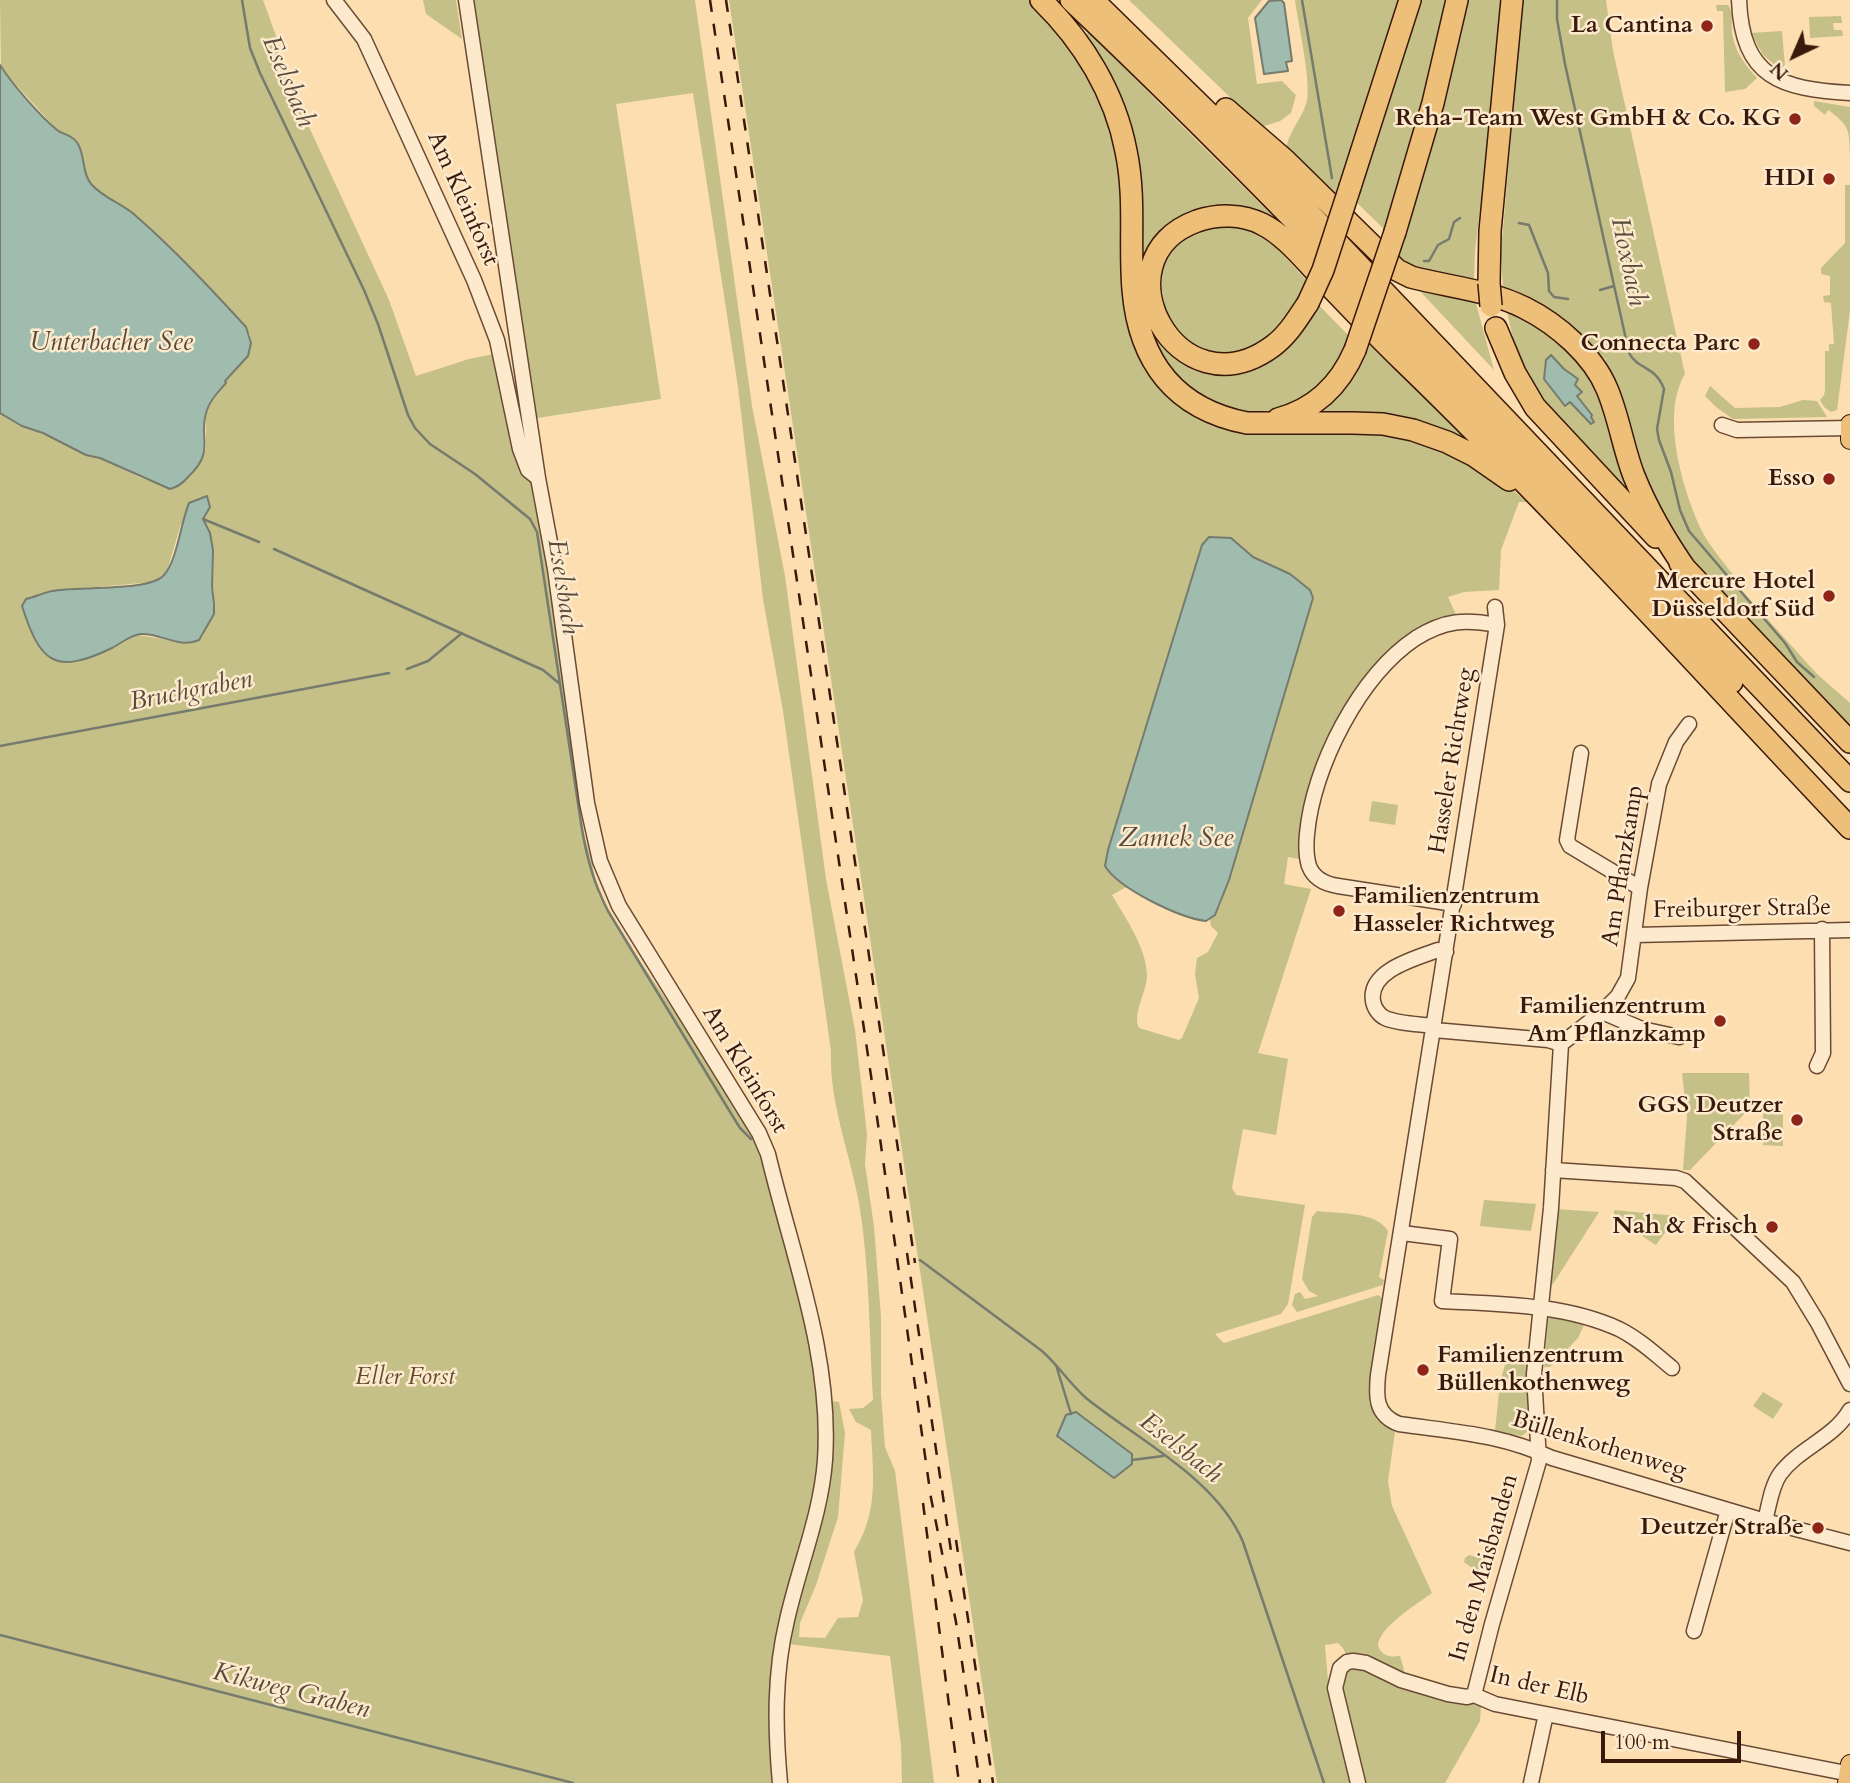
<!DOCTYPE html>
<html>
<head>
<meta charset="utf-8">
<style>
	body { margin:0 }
	#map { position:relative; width:1850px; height:1783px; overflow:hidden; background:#fcdeb0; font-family:Cardo,serif }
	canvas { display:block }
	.north { position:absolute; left:1759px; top:21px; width:70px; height:70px; -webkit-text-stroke:5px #fdeacc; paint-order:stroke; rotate:224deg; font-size:19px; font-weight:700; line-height:28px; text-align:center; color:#39190b }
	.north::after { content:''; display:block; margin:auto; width:24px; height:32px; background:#39190b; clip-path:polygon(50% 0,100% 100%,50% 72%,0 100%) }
	.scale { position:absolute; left:1601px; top:1731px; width:140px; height:32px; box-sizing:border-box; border:4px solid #39190b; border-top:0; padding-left:9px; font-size:21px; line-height:24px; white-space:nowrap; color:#39190b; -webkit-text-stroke:5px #fdeacc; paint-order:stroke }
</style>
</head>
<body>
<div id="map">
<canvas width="1850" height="1783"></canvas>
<div class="north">N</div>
<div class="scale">100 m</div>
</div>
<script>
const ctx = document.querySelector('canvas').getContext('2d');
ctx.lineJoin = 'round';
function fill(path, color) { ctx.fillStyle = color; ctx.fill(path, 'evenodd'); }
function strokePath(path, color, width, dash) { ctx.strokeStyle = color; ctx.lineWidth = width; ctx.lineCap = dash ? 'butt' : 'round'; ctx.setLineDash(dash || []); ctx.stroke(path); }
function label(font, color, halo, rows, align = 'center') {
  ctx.font = font + ' Cardo,serif'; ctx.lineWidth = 5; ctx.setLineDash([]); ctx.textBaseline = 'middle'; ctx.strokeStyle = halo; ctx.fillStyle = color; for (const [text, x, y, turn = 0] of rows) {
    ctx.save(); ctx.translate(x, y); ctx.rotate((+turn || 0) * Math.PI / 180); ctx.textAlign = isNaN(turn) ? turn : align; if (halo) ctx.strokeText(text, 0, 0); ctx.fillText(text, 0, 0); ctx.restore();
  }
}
const green = new Path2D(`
	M0,0H263L276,36L279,62L389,300L416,376L469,359L499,353L537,484L568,686L580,823L591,857L598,894L614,923L758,1134L818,1354L823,1463L784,1620L778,1783H0V413L22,426L42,433L86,455L100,458L141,478L173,489L192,474L202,460L206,449V411L226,383L224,381C239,365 252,358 250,334C216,296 183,257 145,223C129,209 107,201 92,186C82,175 86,163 80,151C76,141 65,135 56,129L1,68ZM203,519L210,533L213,550L212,587L214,604V614L202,637L186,643L138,635L112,648L26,599L50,591L154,582L167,571L181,524Z
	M423,0H456L462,39L426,14Z
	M472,0H695L752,406L785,576L826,879L855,1030L867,1134L865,1164L874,1227L881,1317V1394L885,1447L895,1471L934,1783H902L901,1745L890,1656L788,1644L830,1401L839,1402L845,1433L838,1517L816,1585L800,1623L799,1637L825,1638L838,1618L858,1617L863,1600L854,1552C879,1510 873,1476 871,1430L856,1422L849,1409L863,1408L873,1400C869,1334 870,1268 859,1203C850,1153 829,1102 831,1051L783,711L763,599L738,387L693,93L616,104L661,399L537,418Z
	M729,0H1032L1074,46L1089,31C1185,132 1286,227 1383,326L1314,261L1241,225L1276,247L1306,280L1304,290L1349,336L1371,340L1489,457L1508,486L1527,502H1519L1501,550L1499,590L1464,592L1448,597L1458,619L1397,651L1330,748L1305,860L1288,857L1284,884L1311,889L1258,1053L1288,1059L1276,1135L1243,1129L1232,1188L1236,1195L1305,1205L1288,1304L1281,1314L1215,1334L1224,1343L1378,1295L1386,1301L1369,1402L1377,1420L1395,1432L1388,1481L1392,1506L1432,1593C1420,1602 1369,1633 1380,1650C1385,1657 1393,1657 1400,1656L1406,1677L1348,1659L1343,1648L1338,1643L1325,1645L1329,1693L1357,1783H997ZM1209,537L1231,538L1253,557L1290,574L1310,590L1313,598L1220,906L1210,920L1211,926L1218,933L1208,952L1197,958L1195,974L1199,998L1182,1038L1179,1040L1139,1028C1132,1013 1147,992 1147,975C1146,947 1126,919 1112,895L1128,886L1107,870L1106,859L1202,545Z
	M1129,0H1262L1248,18L1257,84L1282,81L1296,95L1291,113L1280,121L1261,127Z
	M1295,0H1402L1335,202L1286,152C1287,132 1303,119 1307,100C1311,80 1298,23 1295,0Z
	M1417,0H1450L1438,57L1385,230L1355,201Z
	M1465,0H1505L1475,251L1474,279L1408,267L1397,255L1406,234L1405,214Z
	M1523,0H1606L1613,51L1685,374C1660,414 1683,492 1702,531C1710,547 1723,561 1734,576L1733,581L1817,674L1850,703V728L1676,542L1631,449L1605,359L1565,323L1503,290L1501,252Z
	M1716,5H1728C1734,13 1731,23 1732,33C1735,52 1745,65 1757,78L1745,89L1725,92L1723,11H1717Z
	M1841,16L1842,23H1833L1834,30H1842L1843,36L1810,38L1809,17Z
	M1782,31L1785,67L1788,68L1789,77L1763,55L1751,33Z
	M1814,101L1850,107V156C1849,129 1850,126 1828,110L1825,115L1814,106Z
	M1845,185H1850V311L1837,410L1831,412L1824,407L1820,400L1824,395L1825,390V351H1829V344H1834L1831,303L1824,302L1823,296L1830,295V276L1821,274V268L1845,243Z
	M1417,288L1475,300L1494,370Z
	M1507,309L1543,330L1565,348L1603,394L1643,512C1585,451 1519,398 1507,309Z
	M1710,386L1735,408L1780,407L1803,400L1817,401L1827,417L1733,419L1716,407L1705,396Z
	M1372,801L1398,805L1395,825L1369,821Z
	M1682,1073H1749L1750,1108L1690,1170H1683L1687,1117Z
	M1763,1113H1783V1146L1763,1145Z
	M1484,1200L1536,1204L1531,1231L1480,1226Z
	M1556,1209L1599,1212L1553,1284H1549Z
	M1614,1210L1677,1216L1656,1245L1642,1236L1643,1233L1614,1214Z
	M1317,1211C1339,1214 1376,1211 1388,1231L1379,1277L1384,1280L1383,1285L1297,1312L1292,1305L1295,1294L1300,1292L1305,1299L1318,1296L1309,1291L1302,1279L1312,1217Z
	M1553,1317L1584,1325L1578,1338L1550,1367H1544L1548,1319Z
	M1507,1358L1528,1359L1530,1430L1521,1436L1495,1431L1500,1382Z
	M1763,1392L1783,1404L1773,1419L1753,1406Z
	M1469,1555L1489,1561V1569L1477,1579L1472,1568L1464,1562L1465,1558Z
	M1350,1663L1428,1694L1481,1705L1480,1721L1445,1783H1359L1339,1698L1344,1666Z`);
const water = new Path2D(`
	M1281,0L1284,3L1292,61L1286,62L1288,71L1264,74L1255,18L1269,1Z
	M0,65C12,84 40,116 57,130C62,134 67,134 71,137C87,146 80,173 92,185C105,199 123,204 136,216C175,250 211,289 246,327L251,343L248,356L225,381L226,383C219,391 210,400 207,410C197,438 217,450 188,477C183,483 178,487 170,489L100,458L86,455L43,433L22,426L0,413Z
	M1551,355L1564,369L1578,379L1575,385L1582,392L1577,396L1592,415L1591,417L1594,422L1591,424L1570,402L1565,406L1544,379L1546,360Z
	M207,496L210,507L203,519L210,533L213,550L212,587L214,604V614L199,640C179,649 161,633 141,634C130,635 122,643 112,648C54,676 40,662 22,606L26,599C35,597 43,593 52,591C76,586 150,592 164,575C177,561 181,522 189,503Z
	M1209,537L1231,538L1253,557L1290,574L1310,590L1313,598L1229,880L1215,915L1206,921C1180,918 1119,889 1105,866L1108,850L1202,545Z
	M1076,1412L1132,1454V1464L1114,1478L1057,1436L1066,1415Z`);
const stream = new Path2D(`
	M242,0L250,48L260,73L364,290L378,324L408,415L415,428L430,444L475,474L530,519L537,532L581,823C586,855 593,882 608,911L727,1107L740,1128L751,1139
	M1302,0L1332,178
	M1557,0V19L1565,64L1629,353C1638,370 1656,366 1664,389L1657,429L1659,440L1671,472L1680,510L1689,531L1785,643L1797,662L1814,677
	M1519,223L1529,225L1548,273L1549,291L1554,297L1568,299
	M1424,261H1429L1438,245L1449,239L1454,222L1460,218
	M1600,290L1614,286
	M203,519L259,542
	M274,549L543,670L560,684
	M407,669L428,661L462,633
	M0,746L389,673
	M920,1260L1042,1351C1058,1365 1070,1384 1086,1398C1138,1440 1217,1479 1243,1542L1324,1783
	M1056,1365L1071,1414
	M1132,1460L1163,1456
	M0,1635L573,1783`);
const minor = new Path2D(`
	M334,0L364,39L474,280L497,340L520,449L528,470L538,478
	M466,0L538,478L555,569L587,803L600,861L619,906L759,1133L768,1154C792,1255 832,1355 825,1460C821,1515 799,1566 787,1620C774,1674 775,1728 780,1783
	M1739,0C1742,78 1781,89 1850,93
	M1722,425L1737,430L1850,428
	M1495,607L1497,625L1378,1375C1376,1396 1375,1415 1399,1424C1454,1432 1501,1434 1552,1458L1765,1521L1850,1543
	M1581,753L1567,840L1570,846L1640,888
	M1454,904L1338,886C1325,884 1314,879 1309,866C1306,856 1306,844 1307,834C1313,767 1359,676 1416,638C1445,620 1465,619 1497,625
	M1635,935L1850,930
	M1602,1012L1642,1029L1679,1037
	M1434,1026C1419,1024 1399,1024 1385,1018C1379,1015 1374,1008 1373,1001C1368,970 1417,958 1438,950L1446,952
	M1434,1030L1548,1040L1561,1044
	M1817,1066L1823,1053L1822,929
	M1553,1170L1676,1178L1685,1181L1793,1282L1818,1323L1850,1384
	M1402,1233L1450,1239L1442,1301C1501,1304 1564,1304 1619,1329C1639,1339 1655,1354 1672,1368
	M1765,1521C1769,1506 1771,1487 1780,1474C1799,1448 1834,1438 1850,1410
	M1694,1631L1728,1510
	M1474,1695L1492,1624L1539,1461L1534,1374L1551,1208L1561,1044L1602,1012L1618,996L1628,978L1640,888L1659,784L1676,742L1689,724
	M1358,1783L1335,1688L1340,1668L1347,1662L1353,1661L1366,1663L1401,1680L1448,1694L1467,1697L1474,1695L1495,1704L1850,1774
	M1531,1783L1546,1714`);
const major = new Path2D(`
	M1850,424V440
	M1847,1783L1850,1764`);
const highway = new Path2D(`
	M1041,0C1083,41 1115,93 1126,151C1136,199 1129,242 1133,290C1139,362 1175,409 1247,423H1353L1383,424L1413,430L1447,442L1473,455L1509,480
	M1071,0C1301,218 1515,452 1732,682
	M1093,0L1288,191L1850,781
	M1226,109L1285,160L1397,270L1411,277C1449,287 1489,290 1525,308C1557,324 1593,355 1607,389C1619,417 1623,448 1634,476C1648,511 1667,543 1689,574
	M1350,187L1410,0
	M1395,232L1433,103L1457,0
	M1489,283L1490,231L1512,0
	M1308,303C1298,318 1288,335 1273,346C1177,417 1094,258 1197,221C1218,214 1242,214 1262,224C1284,235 1301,256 1317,273C1346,303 1374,333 1403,361C1558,511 1702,672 1850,828
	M1496,328L1515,373L1535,407L1656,537
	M1278,419C1316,409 1340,385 1355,350
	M1680,563L1850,742`);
const rail = new Path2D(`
	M710,0L873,1089L931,1498L956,1622L980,1783
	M726,0L915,1263
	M907,1253L951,1551
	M923,1503L959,1783
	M956,1540L993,1783`);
const highwayBridge = new Path2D(`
	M1489,283L1491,306
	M1308,303L1323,270L1350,187
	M1355,350L1395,232`);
const markers = [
	[1707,26,7,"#8f2418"],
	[1795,119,7,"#8f2418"],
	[1829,179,7,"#8f2418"],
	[1754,344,7,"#8f2418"],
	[1829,479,7,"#8f2418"],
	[1829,596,7,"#8f2418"],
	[1339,911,7,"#8f2418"],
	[1720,1021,7,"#8f2418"],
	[1797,1120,7,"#8f2418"],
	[1772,1227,7,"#8f2418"],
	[1423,1370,7,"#8f2418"],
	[1818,1528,7,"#8f2418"]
];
const poiNames = [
	["La Cantina",1693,26],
	["Reha-Team West GmbH & Co. KG",1781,119],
	["HDI",1815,179],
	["Connecta Parc",1740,344],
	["Esso",1815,479],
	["Mercure Hotel",1815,582],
	["Düsseldorf Süd",1815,610],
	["Familienzentrum",1353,897,"left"],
	["Hasseler Richtweg",1353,925,"left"],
	["Familienzentrum",1706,1007],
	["Am Pflanzkamp",1706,1035],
	["GGS Deutzer",1783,1106],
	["Straße",1783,1134],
	["Nah & Frisch",1758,1227],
	["Familienzentrum",1437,1356,"left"],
	["Büllenkothenweg",1437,1384,"left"],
	["Deutzer Straße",1804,1528]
];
const streetNames = [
	["Am Kleinforst",462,199,66],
	["Hasseler Richtweg",1453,761,-81],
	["Am Pflanzkamp",1624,866,-81],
	["Freiburger Straße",1742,910,-1],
	["Am Kleinforst",744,1070,59],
	["Büllenkothenweg",1599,1446,17],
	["In den Maisbanden",1485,1568,-74],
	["In der Elb",1539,1687,13]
];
const parkNames = [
	["Eller Forst",405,1378]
];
const waterNames = [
	["Eselsbach",287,82,67],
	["Hoxbach",1627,262,78],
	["Unterbacher See",111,344],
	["Eselsbach",562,587,81],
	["Bruchgraben",191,692,-11],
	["Zamek See",1176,840],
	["Eselsbach",1180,1449,38],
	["Kikweg Graben",291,1692,14]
];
fill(green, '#c4c087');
fill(water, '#9fbcaf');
strokePath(water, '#767b6d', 2);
strokePath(stream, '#767b6d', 2.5);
strokePath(minor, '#6a4a34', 17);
strokePath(major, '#39190b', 20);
strokePath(highway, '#39190b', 24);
strokePath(minor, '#fdeacc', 14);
strokePath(major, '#eebf78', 18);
strokePath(highway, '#eebf78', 21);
strokePath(rail, '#39190b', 2.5, [12, 12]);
strokePath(highwayBridge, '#39190b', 24, []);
strokePath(highwayBridge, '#eebf78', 21);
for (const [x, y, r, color] of markers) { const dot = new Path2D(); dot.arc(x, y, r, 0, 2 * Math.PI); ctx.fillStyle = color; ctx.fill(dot); strokePath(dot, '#fdeacc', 2.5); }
label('bold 24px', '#39190b', '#fdeacc', poiNames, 'right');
label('24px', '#39190b', '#fdeacc', streetNames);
label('italic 24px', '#634b30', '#fdeacc', parkNames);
label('italic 26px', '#584a3c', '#fdeacc', waterNames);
</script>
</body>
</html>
